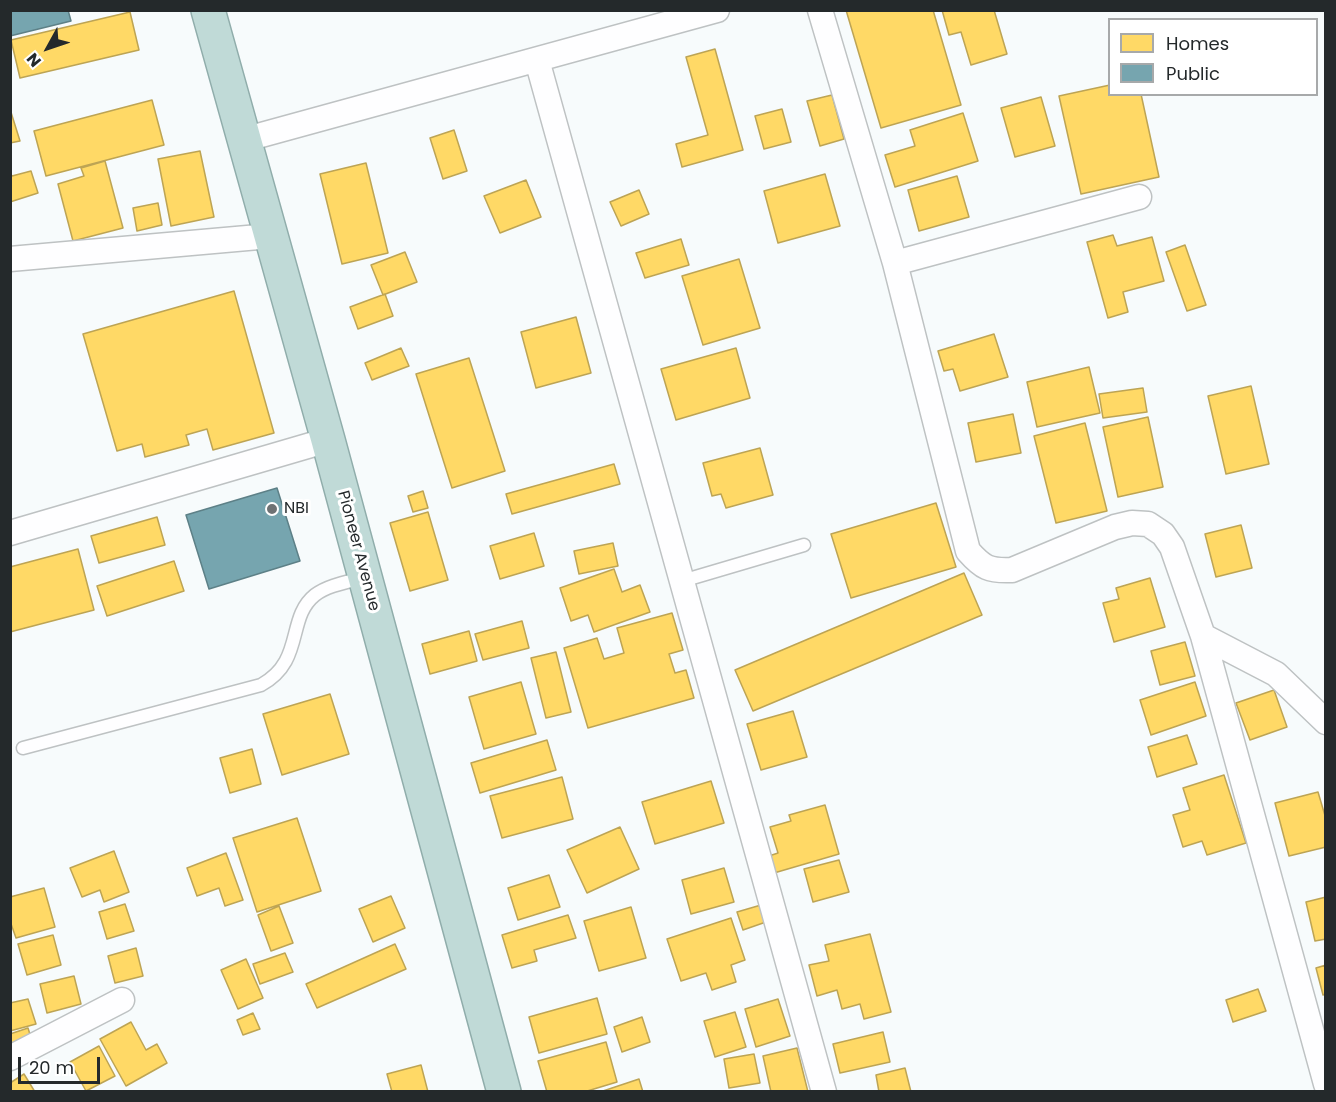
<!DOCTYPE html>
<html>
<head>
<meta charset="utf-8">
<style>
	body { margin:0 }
	#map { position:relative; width:1336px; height:1102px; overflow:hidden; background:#f7fbfc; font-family:Poppins,sans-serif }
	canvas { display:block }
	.frame { position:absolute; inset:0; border:12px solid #24292b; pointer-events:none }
	.legend { position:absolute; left:1108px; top:18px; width:210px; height:78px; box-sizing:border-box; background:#fff; border:2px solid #a7a9aa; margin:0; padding:8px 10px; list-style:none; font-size:18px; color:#24292b }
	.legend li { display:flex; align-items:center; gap:12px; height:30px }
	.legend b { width:30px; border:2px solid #a7a9aa }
	.north { position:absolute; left:18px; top:18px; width:60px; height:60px; -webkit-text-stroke:4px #fff; paint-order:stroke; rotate:230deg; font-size:16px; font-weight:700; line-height:24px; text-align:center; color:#24292b }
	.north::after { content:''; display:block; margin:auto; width:21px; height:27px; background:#24292b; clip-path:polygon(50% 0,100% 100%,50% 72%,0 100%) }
	.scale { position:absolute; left:18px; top:1057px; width:82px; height:27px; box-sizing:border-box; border:3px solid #24292b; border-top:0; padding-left:8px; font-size:18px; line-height:21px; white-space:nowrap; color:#24292b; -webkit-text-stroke:4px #fff; paint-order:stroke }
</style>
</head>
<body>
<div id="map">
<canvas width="1336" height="1102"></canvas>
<div class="frame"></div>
<ul class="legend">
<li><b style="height:16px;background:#ffd966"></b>Homes</li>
<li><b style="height:16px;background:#76a5af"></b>Public</li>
</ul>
<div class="north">N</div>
<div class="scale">20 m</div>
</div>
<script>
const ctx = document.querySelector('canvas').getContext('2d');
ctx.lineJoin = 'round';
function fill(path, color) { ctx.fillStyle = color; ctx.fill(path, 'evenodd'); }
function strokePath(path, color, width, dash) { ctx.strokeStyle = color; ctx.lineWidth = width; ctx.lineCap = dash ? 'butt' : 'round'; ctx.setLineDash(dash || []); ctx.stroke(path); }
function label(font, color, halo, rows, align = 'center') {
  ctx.font = font + ' Poppins,sans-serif'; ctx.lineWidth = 6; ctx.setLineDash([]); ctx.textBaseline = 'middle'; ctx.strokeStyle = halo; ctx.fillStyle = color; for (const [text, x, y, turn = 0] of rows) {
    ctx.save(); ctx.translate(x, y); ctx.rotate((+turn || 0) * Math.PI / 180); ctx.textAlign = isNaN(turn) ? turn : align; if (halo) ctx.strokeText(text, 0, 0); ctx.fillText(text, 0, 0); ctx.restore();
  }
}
const homes = new Path2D(`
	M846,10H933L961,105L881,128Z
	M942,10H994L1007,54L971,65L961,32L949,35Z
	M130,12L139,50L20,78L11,40Z
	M715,49L743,150L682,167L676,144L708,135L686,57Z
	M1110,85V94H1141L1159,177L1081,194L1059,96Z
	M832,95L844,139L820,146L807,101Z
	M1041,97L1055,146L1015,157L1001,108Z
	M152,100L164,145L46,176L34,131Z
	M10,109L20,141L10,143Z
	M782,109L791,142L764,149L755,116Z
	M963,113L978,161L895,187L885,155L915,146L910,130Z
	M454,130L467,171L443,179L430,138Z
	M200,151L214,217L171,226L158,159Z
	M105,161L123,228L73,241L58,184L84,176L81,168Z
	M366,163L388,253L342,264L320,174Z
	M31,171L38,193L10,202V172L12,176Z
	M825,174L840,226L778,243L764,191Z
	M957,176L969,217L919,231L908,190Z
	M526,180L541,217L500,233L484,196Z
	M639,190L649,214L621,226L610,202Z
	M158,203L162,225L137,231L133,208Z
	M1113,235L1117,246L1152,237L1164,281L1123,292L1128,312L1108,318L1087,242Z
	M681,239L689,265L645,278L636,253Z
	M1185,245L1206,305L1187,311L1166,252Z
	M405,252L417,282L383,295L371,265Z
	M739,259L760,328L703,345L682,276Z
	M234,291L274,433L213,450L207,429L186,435L189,445L145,457L142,444L117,451L83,334Z
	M385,294L393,316L358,329L350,307Z
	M576,317L591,373L536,388L521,332Z
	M994,334L1008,377L960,391L953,369L944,371L938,351Z
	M401,348L409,366L372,380L365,363Z
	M736,348L750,398L676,420L661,369Z
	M469,358L505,471L452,488L416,374Z
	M1089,367L1100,413L1037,427L1027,382Z
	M1251,386L1269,464L1226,474L1208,396Z
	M1143,388L1147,412L1103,418L1099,394Z
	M1013,414L1021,453L976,462L968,423Z
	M1148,417L1163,487L1118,497L1103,427Z
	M1085,423L1107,511L1056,523L1034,436Z
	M760,448L773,495L726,508L721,494L712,496L703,463Z
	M614,464L620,484L512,514L506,494Z
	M423,491L428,508L413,512L408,496Z
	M936,503L956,567L851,598L831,534Z
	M428,512L448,580L410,591L390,523Z
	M157,517L165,545L99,563L91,536Z
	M1241,525L1252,568L1216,577L1205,534Z
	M534,533L544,566L500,579L490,546Z
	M613,543L618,566L579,574L574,551Z
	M78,549L94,610L10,632V567Z
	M174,561L184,591L107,616L97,586Z
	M614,569L622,592L640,585L650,612L594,632L588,615L571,621L560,588Z
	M964,573L982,615L753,711L735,670Z
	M1150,578L1165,627L1114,642L1103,603L1119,599L1116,588Z
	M672,613L683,650L669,654L675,673L686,670L694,698L588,728L564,648L597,638L604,659L624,653L617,628Z
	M522,621L529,648L483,660L475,634Z
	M469,631L477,661L430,674L422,644Z
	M1185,642L1195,676L1160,685L1151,651Z
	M556,652L571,712L546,718L531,658Z
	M521,682L536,734L484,749L469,697Z
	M1195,682L1206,716L1151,735L1140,700Z
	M1274,690L1287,727L1250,740L1236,703Z
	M330,694L349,754L282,775L263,714Z
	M793,711L807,757L761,770L747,724Z
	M1187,735L1197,764L1157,777L1148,747Z
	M547,740L556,770L480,793L471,763Z
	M252,749L261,784L230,793L220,758Z
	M1224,775L1246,843L1207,855L1202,841L1183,847L1173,815L1190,810L1183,788Z
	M562,777L573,819L502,838L490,796Z
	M711,781L724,823L655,844L642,802Z
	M1318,792L1326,819V847L1289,856L1275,803Z
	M825,805L839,854L774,873L769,856L778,853L770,827L791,821L789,815Z
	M297,818L321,891L257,912L233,838Z
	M620,827L639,869L587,893L567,850Z
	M114,851L129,892L104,902L100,890L82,897L70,868Z
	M226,853L243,900L225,906L219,888L197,896L187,868Z
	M839,860L849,892L813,902L804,869Z
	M724,868L734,902L691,914L682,880Z
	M549,875L560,907L518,920L508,888Z
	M44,888L55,927L16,938L10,921V897Z
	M391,896L405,928L373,942L359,909Z
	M1326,897V939L1315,941L1306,902Z
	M125,904L134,931L107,939L99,912Z
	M761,905L766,922L743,930L737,912Z
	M279,906L293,943L271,951L258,915Z
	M631,907L646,958L599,971L584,921Z
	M568,915L576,938L534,950L537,961L512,968L502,935Z
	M731,918L745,960L731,965L736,982L712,990L706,973L681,981L667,939Z
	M870,934L891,1012L864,1019L860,1004L842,1009L837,990L817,996L809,965L829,961L825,945Z
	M53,935L61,965L27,975L18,944Z
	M395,944L406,969L317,1008L306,984Z
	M136,948L143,976L115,983L108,956Z
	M285,953L293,972L260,984L253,964Z
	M246,959L263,998L238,1009L221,970Z
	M1326,965V994L1323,995L1316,968Z
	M74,976L81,1004L47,1013L40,984Z
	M1258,989L1266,1011L1233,1022L1226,1000Z
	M597,998L607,1034L539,1053L529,1017Z
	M28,999L36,1024L10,1031V1003Z
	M778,999L790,1036L756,1047L745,1009Z
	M735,1012L746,1047L715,1057L704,1021Z
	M253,1013L260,1029L243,1035L237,1020Z
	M642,1017L650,1042L622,1052L614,1027Z
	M131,1022L146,1050L157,1044L167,1063L126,1086L100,1039Z
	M28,1028L33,1044L10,1050V1034Z
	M883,1032L890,1062L840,1073L833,1044Z
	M606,1042L617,1082L584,1092H547L538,1061Z
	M99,1046L115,1076L86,1091L70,1062Z
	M797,1048L808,1092H771L763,1056Z
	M754,1054L760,1083L729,1088L724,1059Z
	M421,1065L428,1092H392L387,1074Z
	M905,1068L911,1092H879L876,1075Z
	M24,1074L35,1092H10V1083Z
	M639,1079L643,1092H600Z`);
const public = new Path2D(`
	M10,10H68L71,21L10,36Z
	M277,488L300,561L209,589L186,515Z`);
const lane = new Path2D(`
	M682,581L804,545
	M23,748L261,685C305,661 286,618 315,595C328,585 348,582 363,578`);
const street = new Path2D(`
	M820,10L895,263L968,551C983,568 989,571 1012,570L1115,527L1132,523L1148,524L1163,534L1172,547L1203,636L1326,1084
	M537,60L824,1092
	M243,140L717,10
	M10,259L270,236
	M895,263L1139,197
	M10,533L328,440
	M1203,636L1276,674L1326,722
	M10,1058L122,1000`);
const highway = new Path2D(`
	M208,10L328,440L504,1092`);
const markers = [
	[272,509,6,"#6e7274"]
];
const poiNames = [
	["NBI",284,509]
];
const streetNames = [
	["Pioneer Avenue",358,551,75]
];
fill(homes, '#ffd966');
strokePath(homes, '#bda454', 1.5);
fill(public, '#76a5af');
strokePath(public, '#5d8087', 1.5);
strokePath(lane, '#bec2c3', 15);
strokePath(street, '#bec2c3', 27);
strokePath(highway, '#90adab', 36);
strokePath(lane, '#fefeff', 12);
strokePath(street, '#fefeff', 24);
strokePath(highway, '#c0dad7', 33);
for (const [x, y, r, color] of markers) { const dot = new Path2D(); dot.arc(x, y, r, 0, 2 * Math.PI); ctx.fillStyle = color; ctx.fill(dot); strokePath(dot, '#fff', 2); }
label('16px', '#24292b', '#fff', poiNames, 'left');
label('16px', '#24292b', '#fff', streetNames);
</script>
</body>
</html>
